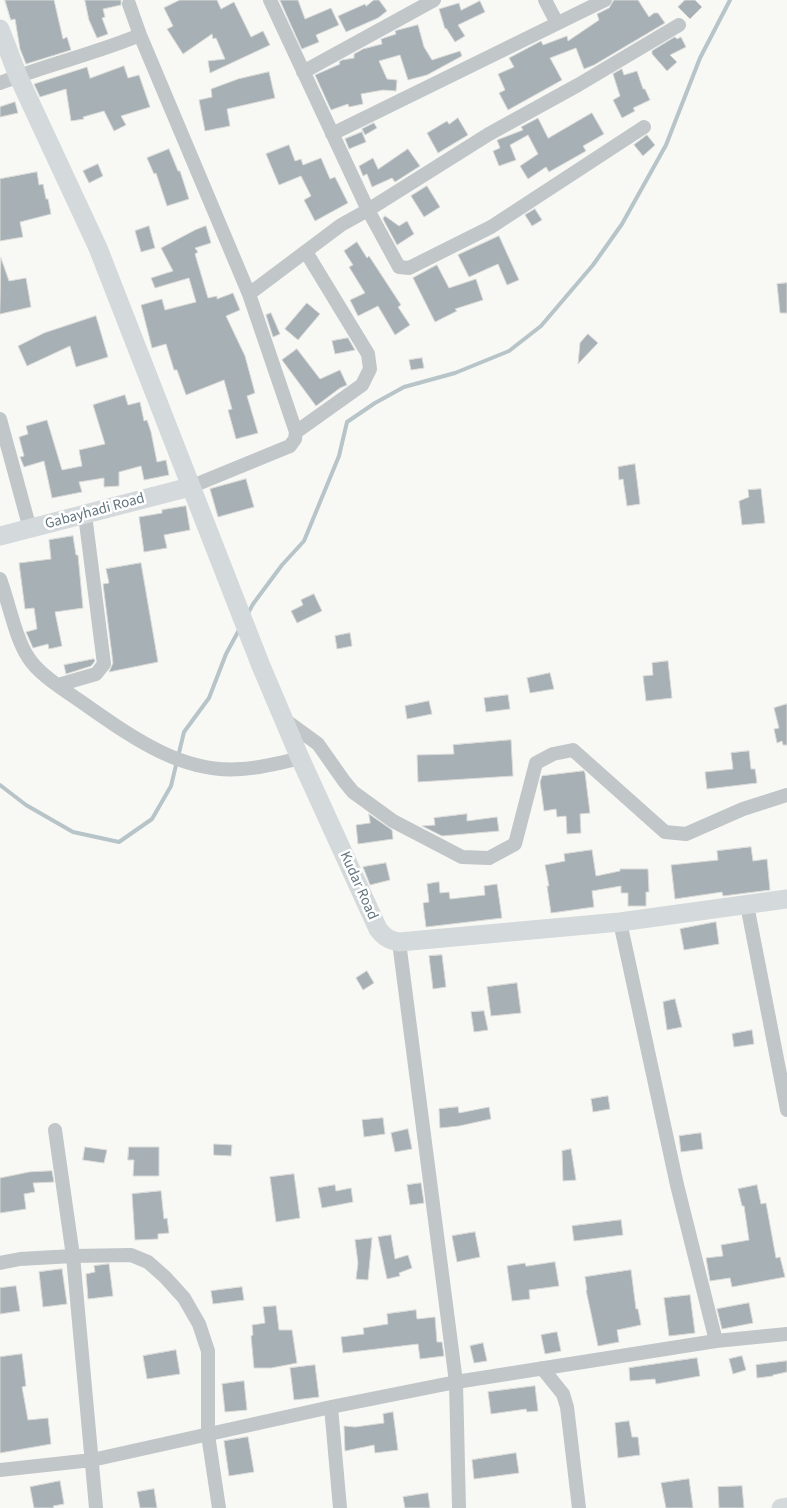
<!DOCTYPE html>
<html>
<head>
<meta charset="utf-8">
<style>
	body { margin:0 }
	canvas { display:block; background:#f8f8f5 }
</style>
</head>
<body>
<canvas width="787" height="1508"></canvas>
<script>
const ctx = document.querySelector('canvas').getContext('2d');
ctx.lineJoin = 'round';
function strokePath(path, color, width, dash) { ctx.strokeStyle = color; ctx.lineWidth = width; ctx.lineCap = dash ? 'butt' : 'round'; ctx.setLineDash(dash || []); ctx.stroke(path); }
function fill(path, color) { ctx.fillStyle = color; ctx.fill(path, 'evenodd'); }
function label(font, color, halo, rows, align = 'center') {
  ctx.font = font + ' "Source Sans 3",sans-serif'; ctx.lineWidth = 5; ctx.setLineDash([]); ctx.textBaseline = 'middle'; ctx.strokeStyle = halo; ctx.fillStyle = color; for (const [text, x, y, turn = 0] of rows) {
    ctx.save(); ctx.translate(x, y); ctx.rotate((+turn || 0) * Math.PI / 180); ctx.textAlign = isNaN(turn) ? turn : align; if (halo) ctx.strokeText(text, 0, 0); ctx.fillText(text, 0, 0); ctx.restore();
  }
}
const stream = new Path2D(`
	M247,615L253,604L282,565L304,541L339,456L347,422L375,403L404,387L455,373L509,351L541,326L593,265L622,224L666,145L700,58L730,0
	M0,785L26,805L73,832L119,842L152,819L171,786L184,732L209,698L226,654L239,630`);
const building = new Path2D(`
	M5,0H54L63,39L67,37L71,50L26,64L20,49L15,19L11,20Z
	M85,0H121V5L103,9L105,17L102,18L108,34L97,38L89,20Z
	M180,0H217L221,9L234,2L251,37L263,31L270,45L210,73L208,61L225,59L216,38L213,39L212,34L183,54L167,29L173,26L164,8Z
	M280,0H298L305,19L331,8L339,25L316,35L319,42L302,49Z
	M374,0H379L387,11L378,18L346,32L338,16L365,4L366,6Z
	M614,0H638L649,17L654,13H658L665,23L594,65L584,69L576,48L550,58L562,80L508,110L499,93L505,90L498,74L514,67L509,58L541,41L543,45L567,36L568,41L599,20L597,14L609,8Z
	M685,0H695L702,7L690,19L678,7Z
	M480,1L485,12L458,25L465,36L455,42L446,28L445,29L439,9L459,3L461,10Z
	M418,25L424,47L432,60L460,51L462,56L427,75L408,80L400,55L379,61L387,79L397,80L396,91L383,90L361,94L363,104L349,107L348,104L331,110L315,75L340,64L339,62L342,60L354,58V54L363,49L382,44L381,39L396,34L395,31L398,30Z
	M675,37L677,39L681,37L686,47L670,55L677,62L667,71L652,54V51Z
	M124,66L128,78L139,75L150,107L121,116L126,125L114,131L104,111L83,117L84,119L71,121L66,89L40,97L34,84L87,67L90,78Z
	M622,69L624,75L637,71L643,89H645L650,100L633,108L635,111L622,118L613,100L620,96L613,74Z
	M269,72L275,98L227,109L230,126L205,131L199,100L212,97L211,89L238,79Z
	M15,102L18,113L0,117V107Z
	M592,113L604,134L583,146L586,151L549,172L546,167L528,179L520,166L538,154L528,135L510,145L516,160L499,166L493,151L500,148L497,140L523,130L521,127L538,118L548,138Z
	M458,118L468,135L438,153L427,133L447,121L449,124Z
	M374,123L377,128L365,135L362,129Z
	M362,132L366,142L349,149L345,139Z
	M647,135L655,145L643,156L634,145Z
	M289,145L295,161L301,159L303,165L321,158L330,179L335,177L348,203L315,221L304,200L311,196L301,176L279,185L266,154Z
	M169,149L178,171H180L189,199L167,206L156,173L154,174L147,158Z
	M408,149L420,166L395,182L392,178L372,187L367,174L363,176L359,166L373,158L378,169Z
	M98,164L103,176L89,183L83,171Z
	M37,172L39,185L43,184L46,199H48L51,214L20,222L23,237L0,241V179Z
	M427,186L440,207L424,217L411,196Z
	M535,209L542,220L532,226L525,215Z
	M385,216L399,226L407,221L414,234L397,245L383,219Z
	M149,226L155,248L141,252L135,231Z
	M206,226L211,243L195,248L198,252L195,254L208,298L217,296V299L233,293L240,310L226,316L245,356L255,393L247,396L258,433L236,439L228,410L232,409L224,380L186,395L177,370H174L166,344L152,348L141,305L162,299L165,310L196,302L189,278L155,288L151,278L173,271L161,248L195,230Z
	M499,236L519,280L507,285L498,264L469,277L458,255Z
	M357,242L367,258L369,256L401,305L398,307L410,325L395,335L378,306L358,316L350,300L365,293L349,267L353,265L344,251Z
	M1,258L9,281L26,278L31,307L0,314Z
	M437,265L449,288L476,279L483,300L455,309L457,311L435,322L413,278Z
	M787,283V313H780L777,284Z
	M307,303L320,314L298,340L285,329Z
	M271,313L280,334L273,337L266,315Z
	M96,316L108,357L76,367L70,346L27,366L18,346L44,333Z
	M588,334L598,343L578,364L580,343Z
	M348,338L355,350L335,354L332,341Z
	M297,349L320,379L340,370L347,385L340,388L316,406L282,360Z
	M422,358L424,368L411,370L409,360Z
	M125,395L128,405L140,402L144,421L147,420L151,432L157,462L166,460L169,475L144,480L141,466L119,472V486L104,487V478L79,482L82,492L52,498L44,461L24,467L20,457L24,456L19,437L28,434L26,426L47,420L62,470L82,466L79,450L105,444L93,405Z
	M635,464L640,504L627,506L623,479L619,480L618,467Z
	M246,479L254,507L218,517L210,489Z
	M761,489L765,523L742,525L739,501L749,497L748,490Z
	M186,506L190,530L164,535L167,548L144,552L139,517L162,513V510Z
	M73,536L76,555H78L83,608L55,612L62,646L49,649L48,644L33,648L26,632L37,629L34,608L25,609L19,563L51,559L49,540Z
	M141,563L158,662L109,672L113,663L103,584L109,583L106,569Z
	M314,594L322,611L297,623L291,611L303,605L301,600Z
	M350,633L352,646L337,649L335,636Z
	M94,659L95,661L91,666L66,674L64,665Z
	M668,661L672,698L646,701L643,676L653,675L652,663Z
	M550,673L554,689L530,693L527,678Z
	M508,695L510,709L486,712L484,698Z
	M429,701L432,714L407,719L405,706Z
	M787,704V745H783L782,741L777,743L774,729L779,728L774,708Z
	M511,740L513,776L418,782L417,755L454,754L453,745Z
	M749,751L751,769H755L757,783L707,789L705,772L733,769L731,753Z
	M584,771L585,773L590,813L580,814L581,833L567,834L566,816L557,817L556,809L544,811L540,782L542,776Z
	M369,814L392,830L393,839L358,844L356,825L370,823Z
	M467,814V821L497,817L499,831L442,836L422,826L435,825L434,818Z
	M751,847L753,861L767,859L770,890L723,896L722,892L675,899L671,865L718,860L717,851Z
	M592,850L596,876L620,871V869H648L649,892H646V906H628V893H621V886L592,891L594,907L551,913L547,886H549L545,865L565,861L564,854Z
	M386,863L390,880L370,885L363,867Z
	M439,882L440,893L449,892L450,899L485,895L484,886L497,884L502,918L426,927L423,903L429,902L427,884Z
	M716,922L719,944L684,950L680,929Z
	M442,955L446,987L433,989L429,956Z
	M367,971L374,983L363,990L356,978Z
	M517,983L521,1013L491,1016L487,987Z
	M675,999L682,1027L667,1030L663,1002Z
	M484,1011L488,1030L474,1032L471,1012Z
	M752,1030L754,1044L734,1047L732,1034Z
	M608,1096L610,1109L593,1112L591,1099Z
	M458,1107L459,1113L489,1107L491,1119L459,1126L440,1128L439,1109Z
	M383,1118L385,1134L364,1137L362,1120Z
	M408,1129L412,1149L395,1152L391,1133Z
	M701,1133L703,1149L681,1152L679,1136Z
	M214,1144L232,1145L231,1156L214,1155Z
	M85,1147L107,1150L104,1163L83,1160Z
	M129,1147H159V1176H133L134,1160H128Z
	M571,1149L576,1180L563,1181L562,1151Z
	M52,1171L54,1182L33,1183L35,1192L24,1194L26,1209L0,1213V1178L29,1172Z
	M294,1174L300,1218L276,1222L270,1177Z
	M421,1183L424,1203L410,1205L407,1185Z
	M335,1185L336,1191L351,1188L353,1202L322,1208L318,1188Z
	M757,1185L761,1204L766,1203L776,1258L780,1257L785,1277L732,1287L730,1278L710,1281L706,1258L723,1256L721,1245L749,1240L744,1206H742L738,1189Z
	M161,1191L164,1219L167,1218L169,1233L158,1234V1239L135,1240L132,1194Z
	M621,1220L623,1235L574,1241L572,1226Z
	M475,1232L480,1257L457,1262L452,1236Z
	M391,1235L395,1259L408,1255L412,1268L399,1273L400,1276L387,1279L378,1237Z
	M372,1238L368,1280L356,1279L358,1263L355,1240Z
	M555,1262L559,1286L529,1290L530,1299L512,1301L507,1266L525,1263L526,1266Z
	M109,1264L113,1296L88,1299L86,1274L95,1272L94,1266Z
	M62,1269L67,1304L43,1307L39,1272Z
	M631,1270L636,1309H638L641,1325L617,1330L619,1342L598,1346L586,1290H587L585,1277Z
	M16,1286L20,1311L0,1314V1288Z
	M242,1287L244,1300L213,1304L211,1291Z
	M690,1295L695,1333L669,1336L664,1298Z
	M749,1303L753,1323L722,1329L717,1309Z
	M276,1306L279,1330H292L297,1363L271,1368H254L251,1336L253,1335L252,1325L265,1323L263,1307Z
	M416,1310L417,1319L435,1317L437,1342H442L444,1356L420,1359L418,1344L343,1353L341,1337L364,1334L363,1328L388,1324L387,1314Z
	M557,1332L561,1351L545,1354L541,1335Z
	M483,1343L487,1361L474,1363L470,1346Z
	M176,1350L180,1374L147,1379L143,1356Z
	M22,1354L26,1386L22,1387L28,1420L48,1418L51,1444L0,1453V1357Z
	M742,1356L746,1370L733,1374L729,1359Z
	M697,1358L700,1376L656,1384L655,1379L630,1381L629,1368Z
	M787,1361V1372L773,1375V1376L757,1378L756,1365Z
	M315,1365L319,1397L294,1400L290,1368Z
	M244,1381L247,1410L225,1412L222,1384Z
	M535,1386L538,1411L527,1412L526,1409L491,1414L488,1392Z
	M393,1412L398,1450L375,1453L374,1445L345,1451L344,1426L355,1427L384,1423L383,1414Z
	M629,1421L632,1437H638L640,1455L618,1458L615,1423Z
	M248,1437L254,1472L229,1476L224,1441Z
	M516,1453L519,1473L474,1479L472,1460Z
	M689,1479L693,1508H666L661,1483Z
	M60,1481L64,1504L53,1506L54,1508H34L30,1487Z
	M742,1486L744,1508H719L718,1487Z
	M154,1489L157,1508H140L137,1492Z
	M428,1493L430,1508H405L403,1497Z`);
const street = new Path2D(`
	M270,0L368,210L399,267L409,268L491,227L644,127
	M545,0L557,23
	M129,4L140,35L249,294L296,432L295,439L290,446L190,487
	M303,72L434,0
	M0,83C46,65 94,54 140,35
	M332,134L605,0
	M249,294L341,225L368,210L489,134L578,85L679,25
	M0,419L30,529
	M296,432L362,385L370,369L368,354L306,252
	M0,579C9,603 15,637 28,657C39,675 66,691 83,703C129,735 181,774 241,769C261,768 281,763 300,758
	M58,685L96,674L104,664L85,515
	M285,720L318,744L344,781L353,792L393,821L462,857L489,858L515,844L536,763L553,754L573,750L665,832L686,834L743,809L787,795
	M747,905L787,1110
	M620,922L677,1185L716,1341
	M399,942L456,1382L459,1508
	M55,1130L73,1256L96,1508
	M0,1263L20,1259L73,1256L131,1255L148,1262L165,1277L184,1298L199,1324L208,1351V1435L219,1508
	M542,1368L563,1394L567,1407L579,1508
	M331,1407L340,1508
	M0,1470L92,1460L331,1407L456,1382L716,1341L787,1334`);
const secondary = new Path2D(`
	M0,29L18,76L98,248L261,666L300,758L378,929C384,937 389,940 399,942L620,922L787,899
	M0,536L190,487
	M781,1508L787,1507`);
const streetNames = [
	["Gabayhadi Road",95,512,-15],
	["Kudar Road",358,886,66]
];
strokePath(stream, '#b7c4c8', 4);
fill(building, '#a6b0b5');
strokePath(building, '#dadad8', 1);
strokePath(street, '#c1c6c9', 14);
strokePath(secondary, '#d4d9dc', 19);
label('15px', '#637680', '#fff', streetNames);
</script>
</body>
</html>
